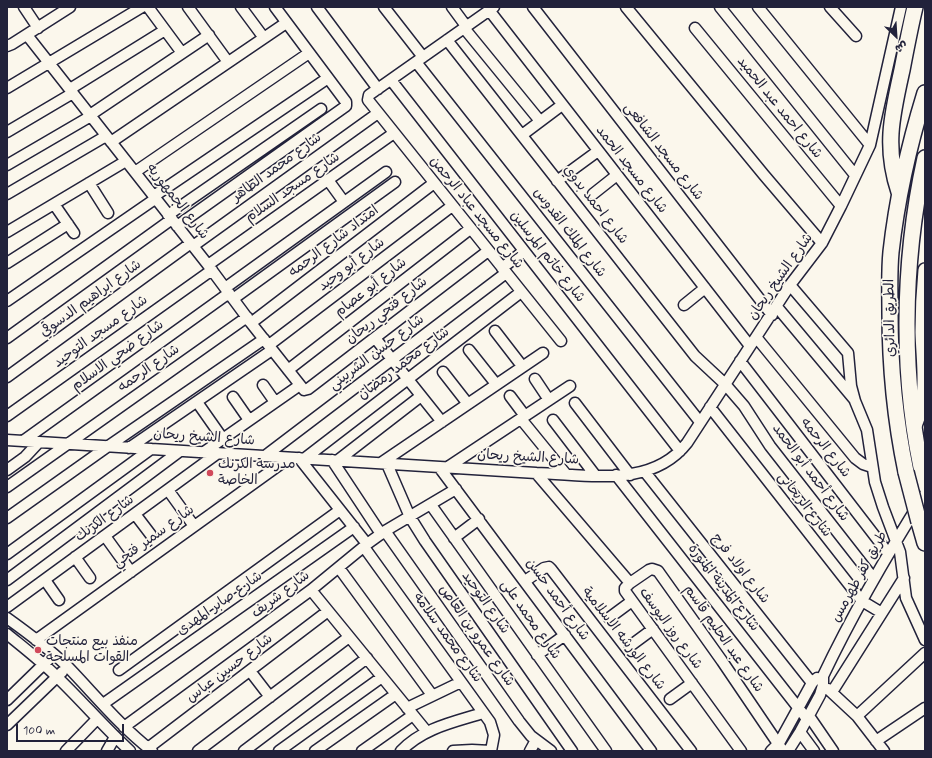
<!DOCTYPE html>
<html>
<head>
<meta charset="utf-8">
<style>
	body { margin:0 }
	#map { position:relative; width:932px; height:758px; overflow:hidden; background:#fbf7ec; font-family:Mynerve,"Playpen Sans Arabic",sans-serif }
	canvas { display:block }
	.frame { position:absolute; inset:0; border:8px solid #22223b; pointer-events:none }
	.north { position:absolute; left:876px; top:16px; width:40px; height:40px; -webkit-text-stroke:3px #fbf7ec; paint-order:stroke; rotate:155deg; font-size:11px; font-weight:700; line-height:16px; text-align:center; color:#22223b }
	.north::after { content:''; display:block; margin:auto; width:14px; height:18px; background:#22223b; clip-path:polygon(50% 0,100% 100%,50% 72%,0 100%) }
	.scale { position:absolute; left:16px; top:724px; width:108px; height:18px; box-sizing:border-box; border:2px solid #22223b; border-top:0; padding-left:5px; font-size:12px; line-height:14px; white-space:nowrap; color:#22223b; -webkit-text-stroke:3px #fbf7ec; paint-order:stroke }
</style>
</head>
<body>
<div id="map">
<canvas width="932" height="758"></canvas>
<div class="frame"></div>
<div class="north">ش</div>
<div class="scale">100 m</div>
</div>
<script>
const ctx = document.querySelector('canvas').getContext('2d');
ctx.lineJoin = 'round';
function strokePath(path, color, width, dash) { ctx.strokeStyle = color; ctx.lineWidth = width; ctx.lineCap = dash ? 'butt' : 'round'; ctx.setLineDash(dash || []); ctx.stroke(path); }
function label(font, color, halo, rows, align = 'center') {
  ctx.font = font + ' Mynerve,"Playpen Sans Arabic",sans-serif'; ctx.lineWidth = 3.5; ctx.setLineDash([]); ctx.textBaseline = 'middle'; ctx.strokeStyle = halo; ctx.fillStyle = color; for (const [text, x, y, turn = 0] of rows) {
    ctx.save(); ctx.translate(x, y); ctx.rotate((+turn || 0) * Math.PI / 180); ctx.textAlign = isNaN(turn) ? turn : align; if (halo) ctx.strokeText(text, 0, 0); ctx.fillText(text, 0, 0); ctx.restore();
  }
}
const minor = new Path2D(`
	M24,7L38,28
	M148,7L182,53
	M188,7L228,62
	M241,7L264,38
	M317,7L378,89
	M384,7L423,57
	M452,7L466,26
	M494,7L369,95L368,100L561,341
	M533,7L772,315
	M626,7L764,175L822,243
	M720,7L855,175
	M758,7L870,145
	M830,7L856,36
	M489,10L750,346
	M464,28L540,121
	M695,28L841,206
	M27,35L208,265L251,323L304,390L308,389L488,251
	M447,40L695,356L725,384L744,406L770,446L874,579
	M7,46L12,44L70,7
	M416,62L700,422
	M391,80L680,451
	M7,88L142,7
	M70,89L165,30
	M90,115L209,35
	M7,132L73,93
	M522,135L562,105
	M111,142L286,23
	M7,165L91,116
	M135,172L309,53
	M328,180L344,202
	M557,181L598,151
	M89,183L108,213
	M7,194L106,136
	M593,194L617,175
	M154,196L328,78
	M54,204L74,233
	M168,215L321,109
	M177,226L346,106V102L275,7
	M7,232L126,161
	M193,246L378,113
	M7,263L68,224
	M208,265L394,133
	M502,268L524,251
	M790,285L848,353L851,386L855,401L867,430L875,482L883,507L900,552L906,598L925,640
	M225,288L386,172
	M233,299L395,182
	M7,301L155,199
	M684,305L705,288
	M777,307L854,399
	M251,323L434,183
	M495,331L522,366
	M756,337L855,458L863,464L872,467
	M7,338L172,219
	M375,338L442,422
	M269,345L452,206
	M469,350L496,384
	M740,361L888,553
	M288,370L470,229
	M443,372L468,404
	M7,377L191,243
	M535,379L549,400
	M263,385L275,402
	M510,396L525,416
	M233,397L249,420
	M197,402L223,439
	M575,403L630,475
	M710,407L862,601L882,613
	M7,416L212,270
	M521,419L565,473
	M553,420L595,475
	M7,440L536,473C587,474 651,489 687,443L790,285L822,243L841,206L870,145L901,7
	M23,441L229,293
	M129,448L272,350
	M204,452L300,385
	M265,456L506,273
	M299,458L367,544
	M304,459L521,292
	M332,460L381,534
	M337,461L421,396
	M381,463L543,353
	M387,464L410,517L425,541L572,751
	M439,467L651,751
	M448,467L570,386
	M7,470L25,457L39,442
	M645,472L812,683
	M536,473L630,583L625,588V591L741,751
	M616,475L807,719
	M7,487L247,317
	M168,490L194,526
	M431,505L606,751
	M135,514L151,535
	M7,518L107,447L264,339
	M385,531L519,721L531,736L551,751
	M105,536L131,572
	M454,538L479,519
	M364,547L490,722L494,735L491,751
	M7,554L151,449
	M75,557L90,578
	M339,568L432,695
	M7,580L180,451
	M45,580L59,600
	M525,581L544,568L549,567L551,569L691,751
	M630,583L649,570L652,569L658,571L722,661L783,751
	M311,590L427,732
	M7,607L218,453
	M7,618C28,633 48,648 67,666C95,695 120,726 152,751
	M609,618L632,601
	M7,634C24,648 41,661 56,676C82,701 104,727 130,751
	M36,640L289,458
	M630,646L653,629
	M537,655L565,635
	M119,670L340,510
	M250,671L270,697
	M828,689L857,716L884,751
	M832,692L904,578
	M670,699L692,683
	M7,700L48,660
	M103,704L354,527
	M407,708L461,682
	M809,716L833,751
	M857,716L925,653
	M7,725L62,672
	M124,727L311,590L367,544L385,531L456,489
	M800,732L814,751
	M876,741L925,708
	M148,748L328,611
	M66,751L97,719
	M107,751L115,737
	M198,751L349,637
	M244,751L367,658
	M279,751L382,677
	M315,751L396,694
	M362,751L413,715
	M401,751C423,728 454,722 483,713
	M453,751L472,750L491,751
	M530,751L536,740
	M771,751L779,743L812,683L817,678
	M788,751L800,732L820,695L823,685V676C853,613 888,553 925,494`);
const major = new Path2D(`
	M915,426C929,392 923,367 922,332C922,311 923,291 925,270`);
const highway = new Path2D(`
	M925,158C902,263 900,380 925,485
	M899,192C884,147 892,115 902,70C906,49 910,28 915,7
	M906,472C895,419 890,367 890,313C890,293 889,272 891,252C897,198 909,145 925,93
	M919,522L925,543`);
const highwayBridge = new Path2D(`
	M906,472L919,522`);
const markers = [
	[210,473,4,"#d1495b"],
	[38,650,4,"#d1495b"]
];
const streetNames = [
	["شارع احمد عبد الحميد",779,108,51],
	["شارع مسجد الشافعى",663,152,52],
	["شارع محمد الطاهر",277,168,-36],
	["شارع مسجد الحمد",631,170,52],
	["شارع مسجد السلام",293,188,-35],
	["شارع الجمهوريه",177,202,52],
	["شارع احمد بدوي",595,205,52],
	["شارع مسجد عباد الرحمن",476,213,51],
	["شارع الملك القدوس",569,233,52],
	["امتداد شارع الرحمه",334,242,-37],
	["شارع خاتم المرسلين",547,257,52],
	["شارع أبو وحيد",352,265,-37],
	["شارع الشيخ ريحان",781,277,-55],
	["شارع أبو عصام",371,288,-38],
	["شارع ابراهيم الدسوقي",91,299,-36],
	["شارع فتحي ريحان",387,311,-38],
	["الطريق الدائري",891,318,-91],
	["شارع مسجد التوحيد",101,332,-36],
	["شارع حسن الشربيني",377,353,-37],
	["شارع ضحي الاسلام",118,356,-36],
	["شارع محمد رمضان",404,364,-37],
	["شارع الرحمه",149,369,-35],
	["شارع الشيخ ريحان",204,438,4],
	["شارع الرحمه",825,448,52],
	["شارع الشيخ ريحان",528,458,3],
	["شارع أحمد أبو الحمد",810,473,53],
	["شارع الريحانى",804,505,52],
	["شارع الكرنك",105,519,-36],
	["شارع سمير فتحي",154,537,-36],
	["شارع اولاد فرج",740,569,52],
	["طريق كفر طهرمس",860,577,-61],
	["شارع المدينة المنورة",723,588,52],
	["شارع شريف",281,595,-37],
	["شارع أحمد حسن",557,600,54],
	["شارع التوحيد",485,603,55],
	["شارع صابر المهدى",220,604,-35],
	["شارع محمد على",530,620,55],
	["شارع روز اليوسف",670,629,54],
	["شارع عمرو بن العاص",476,636,55],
	["شارع محمد سلامه",447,638,54],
	["شارع الورشه الاسلامية",623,639,52],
	["شارع عبد الحليم قاسم",723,639,55],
	["شارع حسين عباس",230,669,-37]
];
const poiNames = [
	["مدرسة الكرنك",218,465],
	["الخاصة",218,481],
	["منفذ بيع منتجات",46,642],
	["القوات المسلحة",46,658]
];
strokePath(minor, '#22223b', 13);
strokePath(major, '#22223b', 16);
strokePath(highway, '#22223b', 18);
strokePath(minor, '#fbf7ec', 10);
strokePath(major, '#fbf7ec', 13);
strokePath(highway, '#fbf7ec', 15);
strokePath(highwayBridge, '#22223b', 18, []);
strokePath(highwayBridge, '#fbf7ec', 15);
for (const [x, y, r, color] of markers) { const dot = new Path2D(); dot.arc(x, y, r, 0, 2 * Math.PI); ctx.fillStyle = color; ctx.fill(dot); strokePath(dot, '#fbf7ec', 1.5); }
label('14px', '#22223b', '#fbf7ec', streetNames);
label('14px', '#22223b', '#fbf7ec', poiNames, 'left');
</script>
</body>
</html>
